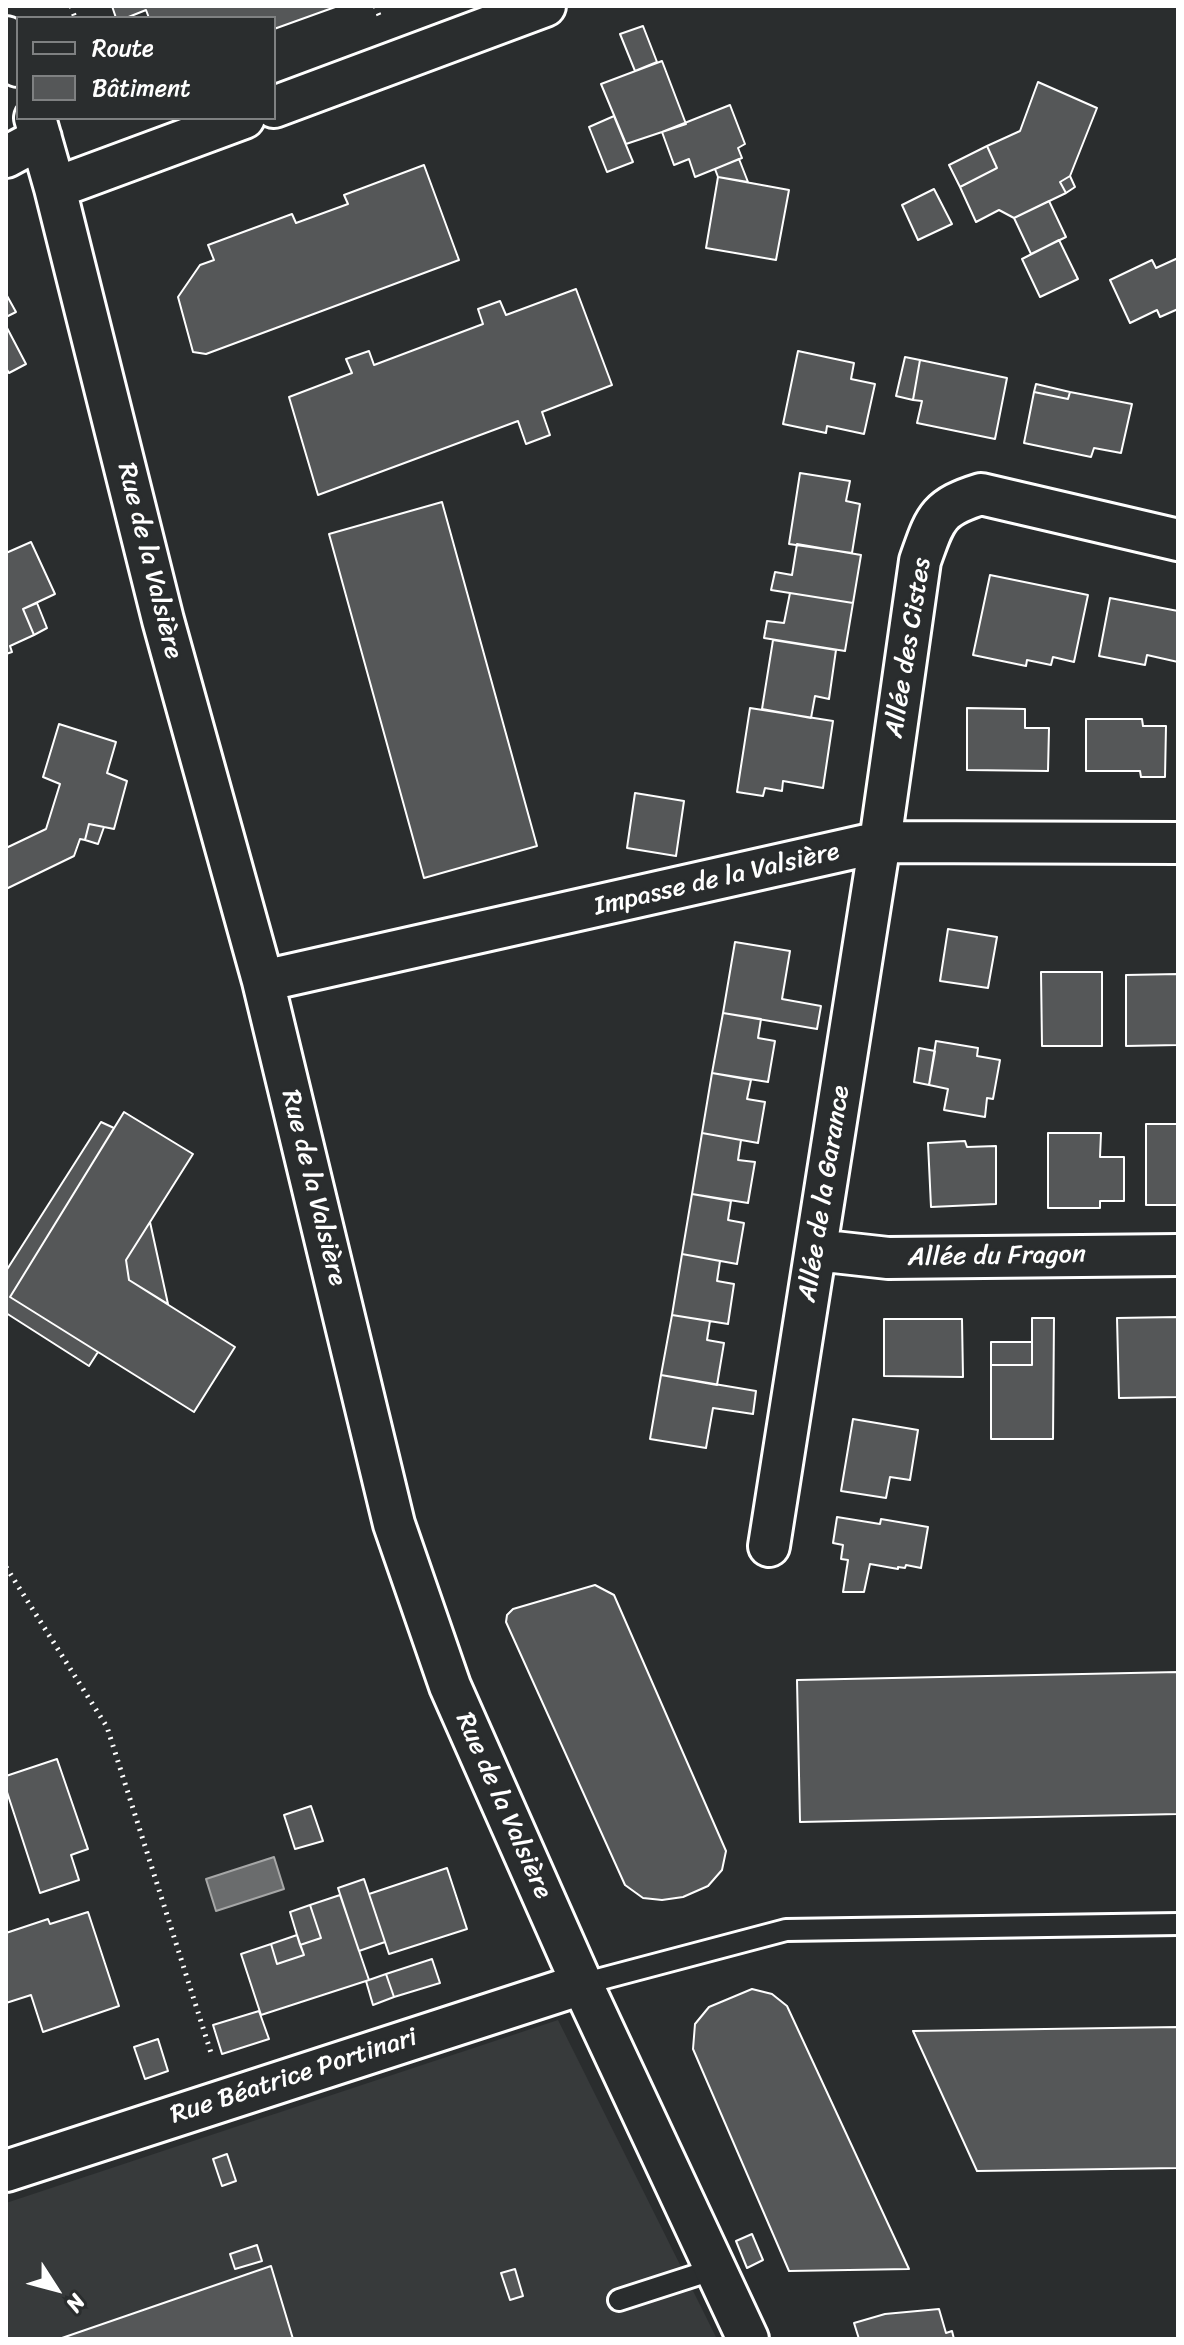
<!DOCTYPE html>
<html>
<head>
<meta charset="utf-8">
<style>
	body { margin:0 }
	#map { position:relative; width:1184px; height:2345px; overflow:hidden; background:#2a2d2e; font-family:Sriracha,sans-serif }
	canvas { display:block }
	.frame { position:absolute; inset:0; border:8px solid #fff; pointer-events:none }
	.legend { position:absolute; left:16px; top:16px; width:260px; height:104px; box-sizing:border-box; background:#2a2d2e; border:2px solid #7f8182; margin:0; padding:10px 14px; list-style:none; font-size:24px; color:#fff }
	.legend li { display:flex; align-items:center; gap:16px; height:40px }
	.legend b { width:40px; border:2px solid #7f8182 }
	.north { position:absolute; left:16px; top:2249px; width:80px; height:80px; -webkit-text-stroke:6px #2a2d2e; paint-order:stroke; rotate:126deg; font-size:22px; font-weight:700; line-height:32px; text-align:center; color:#fff }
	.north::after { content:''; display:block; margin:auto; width:28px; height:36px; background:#fff; clip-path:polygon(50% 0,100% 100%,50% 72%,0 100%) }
</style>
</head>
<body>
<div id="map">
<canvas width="1184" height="2345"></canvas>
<div class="frame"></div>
<ul class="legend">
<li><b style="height:10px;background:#2a2d2e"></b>Route</li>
<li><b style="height:22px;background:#555758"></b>Bâtiment</li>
</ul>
<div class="north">N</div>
</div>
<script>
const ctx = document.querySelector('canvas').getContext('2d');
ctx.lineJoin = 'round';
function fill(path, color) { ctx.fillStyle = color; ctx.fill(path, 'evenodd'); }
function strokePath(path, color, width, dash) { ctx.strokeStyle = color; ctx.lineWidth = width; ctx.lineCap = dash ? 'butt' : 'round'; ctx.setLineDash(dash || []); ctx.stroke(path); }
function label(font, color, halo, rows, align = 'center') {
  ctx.font = font + ' Sriracha,sans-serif'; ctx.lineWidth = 6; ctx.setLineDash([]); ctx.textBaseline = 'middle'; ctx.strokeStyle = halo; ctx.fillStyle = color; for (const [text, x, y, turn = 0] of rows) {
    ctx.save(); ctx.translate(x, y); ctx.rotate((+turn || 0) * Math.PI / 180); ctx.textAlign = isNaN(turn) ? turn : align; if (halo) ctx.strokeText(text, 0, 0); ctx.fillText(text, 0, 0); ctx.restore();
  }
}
const built = new Path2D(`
	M558,2020L717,2339H6V2203Z`);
const water = new Path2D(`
	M274,1857L284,1889L216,1911L206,1879Z`);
const building = new Path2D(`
	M112,6H338L274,29V18H149L146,10L126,18H116Z
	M643,26L657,62L635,71L620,34Z
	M662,61L686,124L626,144L601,84Z
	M1038,82L1097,108L1070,176L1060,182L1066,193L1014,218L999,210L976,222L960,187L997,168L987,146L1020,131Z
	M730,105L745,144L738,148L742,158L695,177L689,159L674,165L662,132Z
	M614,116L633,162L607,172L589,127Z
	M987,146L997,168L960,187L949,165Z
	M739,159L748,182L718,177L715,169Z
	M424,165L459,260L206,354L193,352L178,297L200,265L214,260L208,245L292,214L296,223L348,204L344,195Z
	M1070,176L1075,187L1066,193L1060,182Z
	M718,177L789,190L776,260L706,248Z
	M934,189L952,224L918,240L902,205Z
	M1049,201L1066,237L1031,254L1014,218Z
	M1059,240L1078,279L1040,297L1022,259Z
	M1178,258V309L1160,317L1157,310L1130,323L1110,280L1152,260L1156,268Z
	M576,289L612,385L542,412L550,435L526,444L518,421L318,495L289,397L352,373L346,359L369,351L374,365L483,324L478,309L500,301L506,315Z
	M6,294L16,312L6,317Z
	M6,326L26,364L9,373L6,368Z
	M798,351L854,363L851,379L875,384L864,434L827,426L826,433L783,424Z
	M905,357L920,360L913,400L896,396Z
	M920,360L1007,378L995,439L917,423L922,401L913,400Z
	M1036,384L1070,392L1068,399L1034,392Z
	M1034,392L1068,399L1070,392L1132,404L1121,453L1094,448L1091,457L1024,443Z
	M800,473L850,481L846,501L860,504L852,553L789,544Z
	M442,502L537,846L424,878L329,534Z
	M31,542L55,594L23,609L34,635L10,646L12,652L6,654V553Z
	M797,544L861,555L853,603L771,590L775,572L792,575Z
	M990,575L1088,595L1074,662L1053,657L1051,665L1027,660L1026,666L973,655Z
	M790,593L853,603L845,651L764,638L767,621L784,623Z
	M1110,598L1178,611V662L1147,655L1145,665L1099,656Z
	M37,603L47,628L34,635L23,609Z
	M773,640L836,650L829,699L815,696L811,718L762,709Z
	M750,708L833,721L823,788L783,781L782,791L765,788L763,796L737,792Z
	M967,708L1025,709V728H1049L1048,771L967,770Z
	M1086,719H1142L1143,726H1166L1165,777H1141L1140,771H1086Z
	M59,724L116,742L107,773L127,781L114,829L89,824L85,840L80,839L74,856L6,889V848L46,829L60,784L43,777Z
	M635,793L684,801L676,856L627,848Z
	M89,824L104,827L98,844L85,840Z
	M948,929L997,937L988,988L940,981Z
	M735,942L790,951L782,999L821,1006L817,1029L723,1013Z
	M1041,972H1102V1046H1042Z
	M1178,974V1045L1126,1046V975Z
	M723,1013L761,1019L758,1038L775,1041L768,1082L712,1073Z
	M936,1041L978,1048L977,1056L1000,1060L993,1099L987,1098L985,1117L944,1110L948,1089L929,1085Z
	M919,1048L935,1051L929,1085L914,1082Z
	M712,1073L751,1080L747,1099L765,1102L758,1143L702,1133Z
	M124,1112L193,1154L126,1260L129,1280L235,1347L194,1412L10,1297Z
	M101,1122L114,1128L10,1297L98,1352L89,1366L6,1313V1271Z
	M1146,1124H1178V1205H1146Z
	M702,1133L741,1140L738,1160L755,1162L748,1203L692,1194Z
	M1048,1133H1101L1100,1157H1124V1201H1100V1208H1048Z
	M965,1141L967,1147L996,1146V1204L931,1207L928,1143Z
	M692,1194L731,1201L728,1220L744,1223L737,1264L682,1254Z
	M150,1222L168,1304L129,1280L126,1260Z
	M682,1254L720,1261L717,1281L734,1284L728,1324L672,1315Z
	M672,1315L710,1321L707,1340L724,1343L717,1385L661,1375Z
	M1178,1317V1397L1119,1398L1117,1318Z
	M1032,1318H1054L1053,1439H991V1365H1032Z
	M884,1319H962L963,1377L884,1376Z
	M991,1342H1032V1365H991Z
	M661,1375L756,1391L753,1414L713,1408L706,1448L650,1439Z
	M853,1419L918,1430L910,1480L890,1477L886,1498L841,1491Z
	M837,1517L880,1524L881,1519L928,1527L921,1568L906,1565L905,1568L898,1567V1569L870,1564L864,1592H843L848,1560L841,1559L843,1545L833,1543Z
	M595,1585L614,1595L726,1851L722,1870L708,1886L683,1897L662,1900L643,1898L625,1885L506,1622L507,1615L513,1609Z
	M1178,1672V1814L800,1822L797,1680Z
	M57,1759L88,1849L71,1855L79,1880L40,1893L6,1789V1776Z
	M311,1806L323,1841L295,1849L284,1815Z
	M447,1868L467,1929L389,1954L369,1894Z
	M364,1879L385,1942L359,1951L338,1888Z
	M340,1895L369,1980L261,2015L241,1954L271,1944L277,1964L304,1955L300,1945L321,1938L310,1905Z
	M310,1905L321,1938L300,1945L290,1912Z
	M88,1912L119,2006L43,2032L31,1995L6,2003V1933L48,1919L50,1924Z
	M297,1935L304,1955L277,1964L271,1944Z
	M432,1959L440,1983L394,1997L386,1974Z
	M386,1974L394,1997L373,2005L366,1981Z
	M752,1989L772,1994L787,2006L909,2269L789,2271L693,2049L695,2024L709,2007Z
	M259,2011L269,2039L222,2054L213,2025Z
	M1178,2027V2168L977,2171L913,2031Z
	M158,2039L168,2071L145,2079L134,2047Z
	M227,2154L236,2181L222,2186L213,2159Z
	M752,2234L763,2260L747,2268L736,2241Z
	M257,2245L262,2261L235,2269L230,2254Z
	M271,2266L293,2339H59Z
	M515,2269L523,2296L510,2300L501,2273Z
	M939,2309L946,2333L952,2331L954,2339H859L854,2323L885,2314Z`);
const path = new Path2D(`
	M71,6L75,18
	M375,6L381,20
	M6,1567L107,1727L212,2056`);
const lane = new Path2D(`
	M582,1984L786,1930L1178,1924
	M619,2300L715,2269`);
const street = new Path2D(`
	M6,37L18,66
	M274,107L545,6
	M35,118L55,188L163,620L263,981L394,1524L450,1686L582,1984L748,2339
	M6,157L41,138
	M55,188L244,118
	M263,981L880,842L1178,843
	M816,1250L888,1258L1178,1255
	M769,1546L880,842L920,561C935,519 936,508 981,494L1178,540
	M6,2171L582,1984`);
const streetNames = [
	["Rue de la Valsière",149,561,76],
	["Allée des Cistes",909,648,-81],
	["Impasse de la Valsière",717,880,-13],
	["Rue de la Valsière",313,1188,76],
	["Allée de la Garance",825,1194,-81],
	["Allée du Fragon",997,1257,-1],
	["Rue de la Valsière",503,1806,66],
	["Rue Béatrice Portinari",294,2077,-18]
];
fill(built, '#373a3b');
fill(water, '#6a6c6d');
strokePath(water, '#a6a7a7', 2);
fill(building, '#555758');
strokePath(building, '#fff', 2);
strokePath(lane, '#fff', 26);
strokePath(street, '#fff', 46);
strokePath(path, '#fff', 5, [2, 6]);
strokePath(lane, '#2a2d2e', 20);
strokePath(street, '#2a2d2e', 40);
label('26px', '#fff', '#2a2d2e', streetNames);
</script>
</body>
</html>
